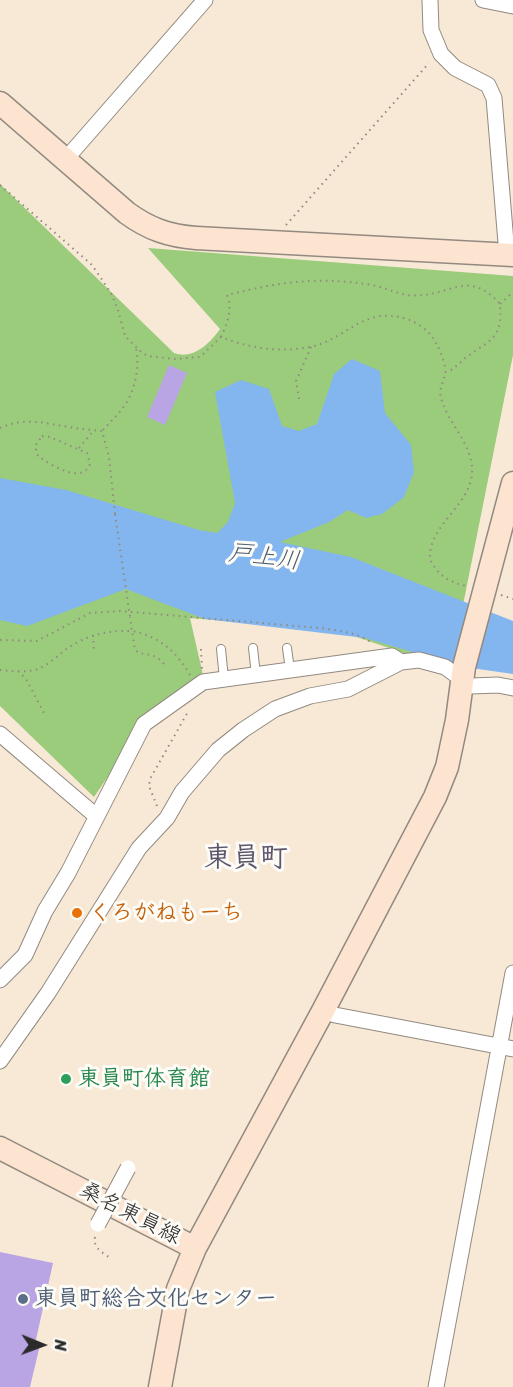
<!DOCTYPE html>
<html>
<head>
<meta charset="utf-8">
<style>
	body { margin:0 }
	#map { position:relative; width:513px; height:1387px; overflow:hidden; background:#f8e9d6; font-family:Sriracha,sans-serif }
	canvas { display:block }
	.north { position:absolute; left:12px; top:1315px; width:60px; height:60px; -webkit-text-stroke:4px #fdfcf7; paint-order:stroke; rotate:91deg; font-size:16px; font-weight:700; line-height:24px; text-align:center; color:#2b2b2b }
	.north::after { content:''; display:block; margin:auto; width:21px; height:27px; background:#2b2b2b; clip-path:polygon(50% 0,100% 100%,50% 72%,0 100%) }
</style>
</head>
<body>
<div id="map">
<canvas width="513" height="1387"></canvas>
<div class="north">N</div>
</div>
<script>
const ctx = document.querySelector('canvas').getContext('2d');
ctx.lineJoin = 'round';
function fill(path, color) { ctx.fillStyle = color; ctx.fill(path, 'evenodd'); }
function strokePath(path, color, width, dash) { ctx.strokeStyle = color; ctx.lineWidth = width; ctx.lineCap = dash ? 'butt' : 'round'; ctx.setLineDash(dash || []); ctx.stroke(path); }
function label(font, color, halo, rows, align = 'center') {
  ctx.font = font + ' Sriracha,"Klee One",sans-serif'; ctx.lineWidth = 6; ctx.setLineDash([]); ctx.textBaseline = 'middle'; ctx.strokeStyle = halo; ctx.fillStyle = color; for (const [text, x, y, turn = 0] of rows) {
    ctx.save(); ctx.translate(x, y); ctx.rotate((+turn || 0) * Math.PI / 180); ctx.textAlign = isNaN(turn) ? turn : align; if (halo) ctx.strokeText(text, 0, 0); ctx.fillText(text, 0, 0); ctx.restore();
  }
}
const green = new Path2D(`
	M0,184L174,353C194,360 210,343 220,329L148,248L513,276V355L461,615L445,667L339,631L190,618L203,675L144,724L94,797L0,706Z`);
const water = new Path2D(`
	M352,359L380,371L385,413L411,445L414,472L404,497L382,514L366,518L348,510L329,522L280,542L351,557L513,621V674L464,667L365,638L205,619L126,589L27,626L0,620V478L66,490L199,530L217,533L228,522L235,503L215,392L241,380L269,389L282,426L299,431L317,424L334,374Z`);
const building = new Path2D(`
	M169,365L187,373L165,425L147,417Z
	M0,1252L53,1263L35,1344L40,1345L30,1387H0Z`);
const path = new Path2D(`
	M0,185L92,265L111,293L118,310L125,336L142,353L148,356L174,359L200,357L221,337C249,348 280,353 310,347C348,339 363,305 407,319C420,324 431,332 437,345C441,352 447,368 445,375C442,386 438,390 442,401C449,424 470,442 472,467C475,504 428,523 430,559C437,575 450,583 467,586
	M286,225L429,63
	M500,304L513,292
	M221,337C227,324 233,310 227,295C280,282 318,276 372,285C384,287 395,293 407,295C447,300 467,266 500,304C503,337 492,339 468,356C460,361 456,369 446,372
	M299,399L296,381L311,347
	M0,428C24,417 45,423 69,427C80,429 91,430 102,431L109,457L115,514
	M103,430C109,423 116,417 122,409C135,393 140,367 136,348
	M42,436L50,437L87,453L90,464C82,485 51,465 38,456L35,446Z
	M79,448L94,430
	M501,595L513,599
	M93,635L94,653
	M0,640L37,641L90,613L120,611L320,628C339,631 357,632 372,643
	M201,649L202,669
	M164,664C152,650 146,658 135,650L132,631C160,637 176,651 190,675
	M0,670C12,671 26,673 38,669C48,665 56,657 65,650C86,635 107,630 132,631L130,617
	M18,671L26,679L44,713
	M157,806L149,786L150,779L189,710
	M95,1237C93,1247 101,1252 109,1257`);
const lane = new Path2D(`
	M253,648L256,675
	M287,648L290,670
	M221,649L224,679`);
const street = new Path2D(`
	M430,0L431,30L441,54L455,68L488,85L494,98L507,255
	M483,0L513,6
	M65,160L205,0
	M0,734L96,816
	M0,980L25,955L45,911L68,873L144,724L203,682L392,656L401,662
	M323,1011L335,1015L513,1049
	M0,1061L48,993L139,848L167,818L182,792L218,750L243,730L275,709L310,696L348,689L401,662L419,660L445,667L471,686L498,685L513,688
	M436,1387L513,973`);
const secondary = new Path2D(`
	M0,103L127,213C149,229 169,236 196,238L513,255
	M0,1148L195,1248
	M160,1387L178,1289L195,1248L323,1011L435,797L447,767L457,720L464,667L513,483`);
const pathBridge = new Path2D(`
	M115,514L130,617`);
const streetBridge = new Path2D(`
	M98,1224L128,1168`);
const markers = [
	[77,913,6,"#e8710a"],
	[66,1079,6,"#2e9e5b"],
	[23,1299,6,"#5c6f8a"]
];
const foodNames = [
	["くろがねもーち",89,913]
];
const leisureNames = [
	["東員町体育館",78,1079]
];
const streetNames = [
	["桑名東員線",130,1214,27]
];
const serviceNames = [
	["東員町総合文化センター",35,1299]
];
const waterNames = [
	["戸上川",264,558,7]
];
const districtNames = [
	["東員町",246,859]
];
fill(green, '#9bcc7c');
fill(water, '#83b5ef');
fill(building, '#b9a4e4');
strokePath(lane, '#928a80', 10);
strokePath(street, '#928a80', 17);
strokePath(secondary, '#928a80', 25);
strokePath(path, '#928a80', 2, [1.5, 4.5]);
strokePath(lane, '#fff', 8);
strokePath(street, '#fff', 15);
strokePath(secondary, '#fde4d0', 22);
strokePath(streetBridge, '#928a80', 17, []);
strokePath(pathBridge, '#928a80', 2, [1.5, 4.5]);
strokePath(streetBridge, '#fff', 15);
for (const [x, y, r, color] of markers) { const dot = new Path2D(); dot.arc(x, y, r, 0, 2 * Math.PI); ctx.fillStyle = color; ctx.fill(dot); strokePath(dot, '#fdfcf7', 2); }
label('bold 22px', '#c56008', '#fdfcf7', foodNames, 'left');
label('bold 22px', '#27864d', '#fdfcf7', leisureNames, 'left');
label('22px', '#2b2b2b', '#fdfcf7', streetNames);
label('bold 22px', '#4e5e75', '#fdfcf7', serviceNames, 'left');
label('italic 24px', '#4a5b70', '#fdfcf7', waterNames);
label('bold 28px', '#5d556c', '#fdfcf7', districtNames);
</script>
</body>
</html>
